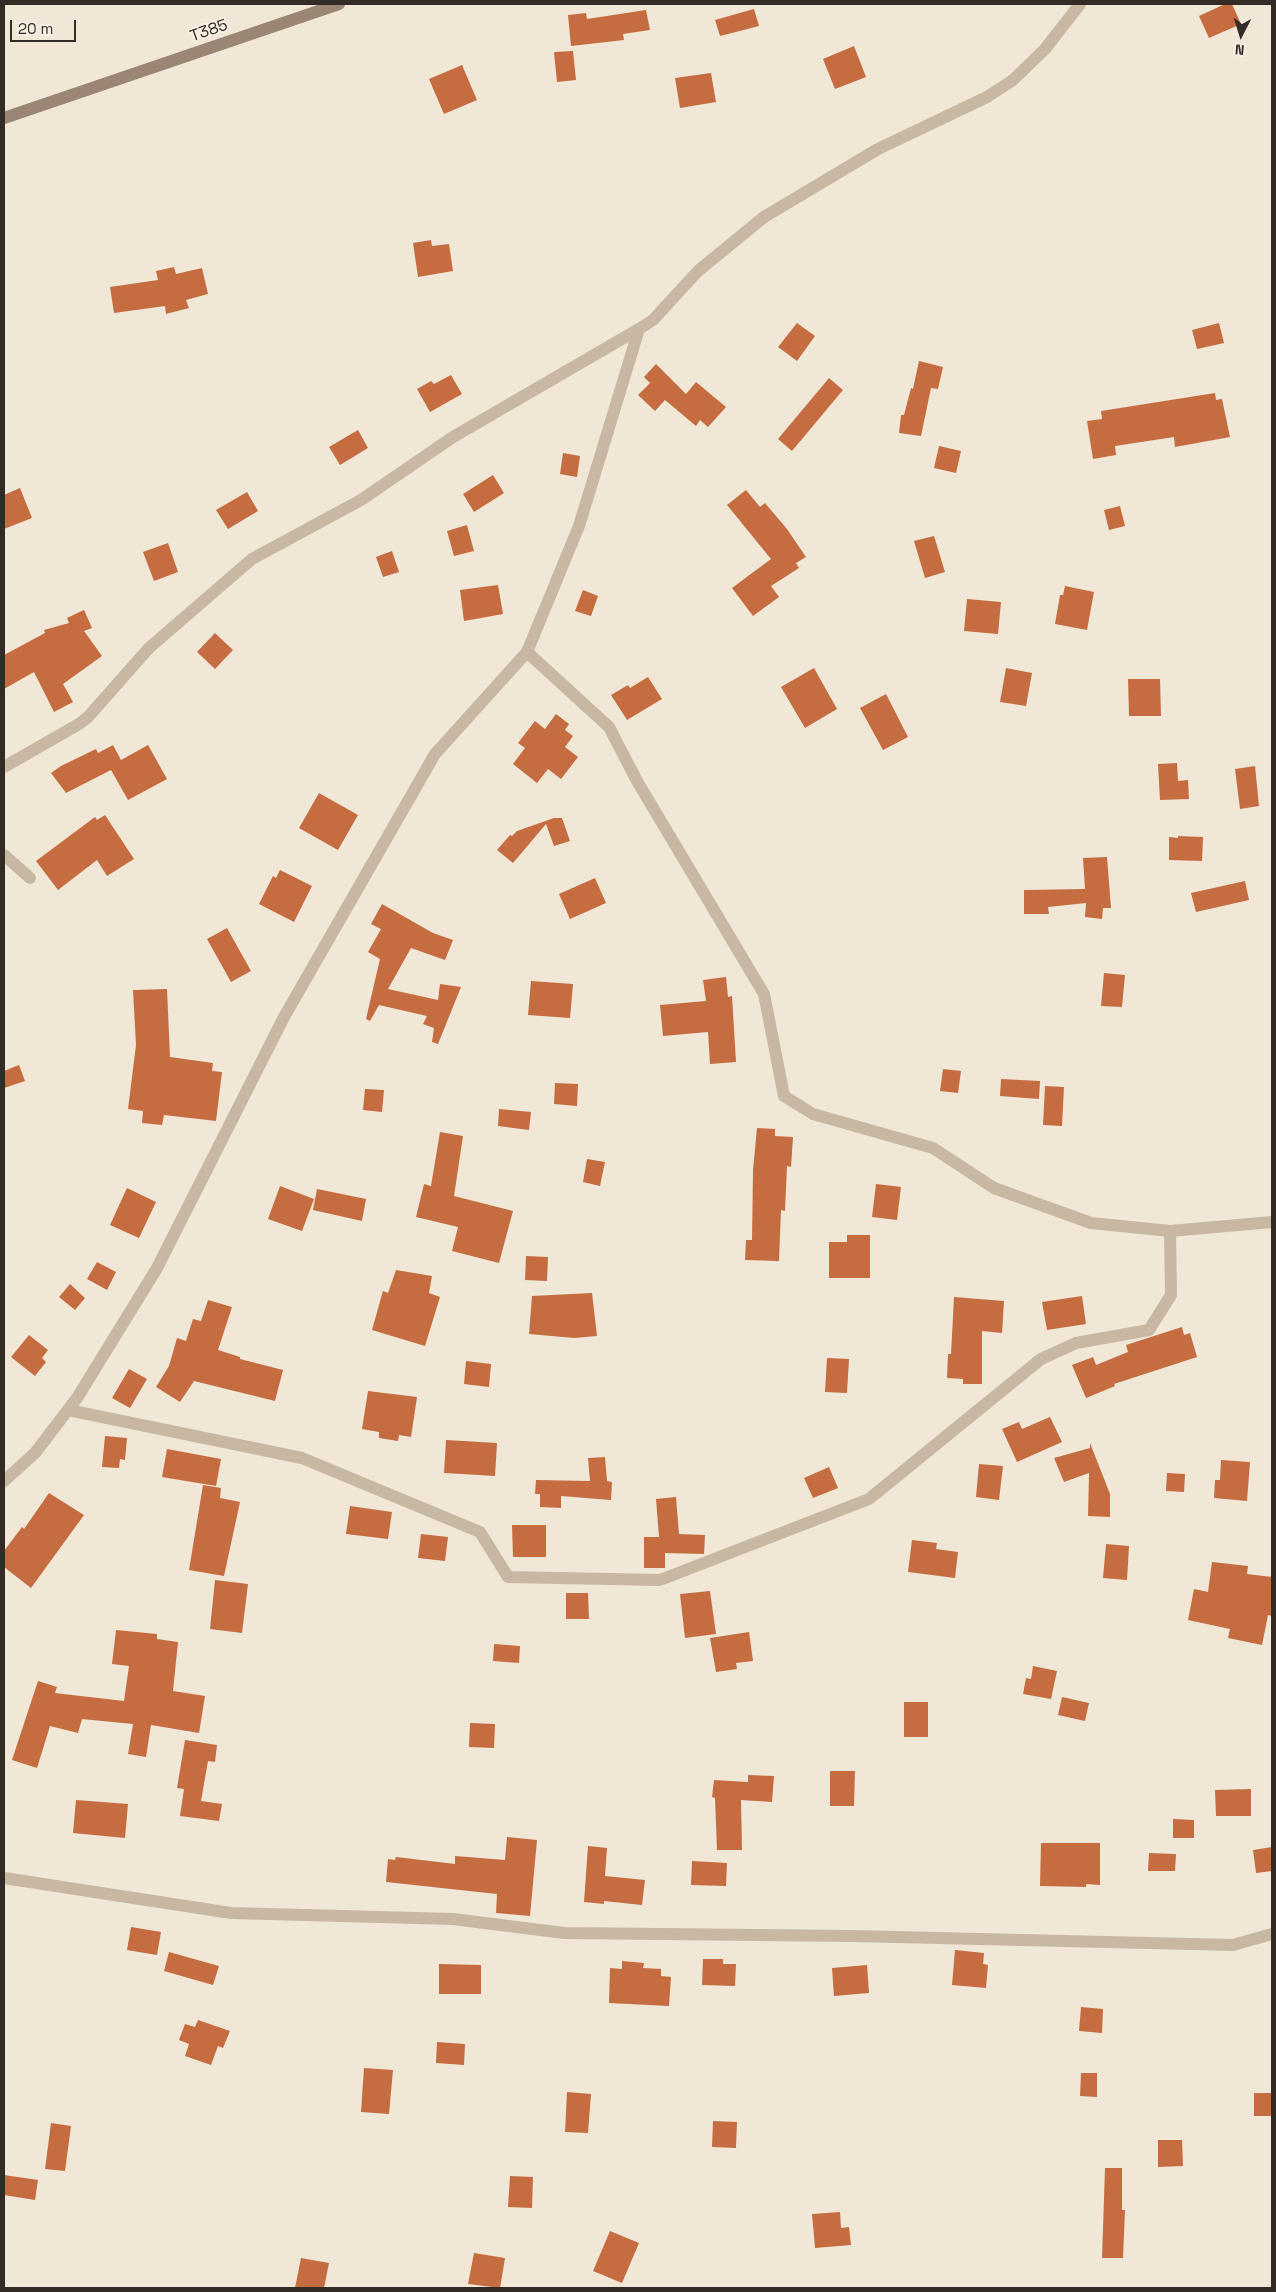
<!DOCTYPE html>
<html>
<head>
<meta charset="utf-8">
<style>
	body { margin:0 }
	#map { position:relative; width:1276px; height:2292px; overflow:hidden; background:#f0e7d7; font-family:"Space Grotesk",sans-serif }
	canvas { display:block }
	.frame { position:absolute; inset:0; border:5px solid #332b25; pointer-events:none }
	.north { position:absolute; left:1216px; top:10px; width:50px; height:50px; -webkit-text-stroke:4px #f8f0e3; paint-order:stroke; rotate:185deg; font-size:14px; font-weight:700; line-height:20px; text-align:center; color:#332b25 }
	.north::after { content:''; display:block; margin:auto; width:18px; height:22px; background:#332b25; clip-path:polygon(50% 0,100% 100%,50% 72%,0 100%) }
	.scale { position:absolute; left:10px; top:20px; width:66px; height:22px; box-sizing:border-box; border:2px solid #332b25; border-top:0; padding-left:6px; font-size:15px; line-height:18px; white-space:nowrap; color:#332b25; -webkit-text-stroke:4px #f8f0e3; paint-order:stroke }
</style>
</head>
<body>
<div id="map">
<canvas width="1276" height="2292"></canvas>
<div class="frame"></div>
<div class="north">N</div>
<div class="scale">20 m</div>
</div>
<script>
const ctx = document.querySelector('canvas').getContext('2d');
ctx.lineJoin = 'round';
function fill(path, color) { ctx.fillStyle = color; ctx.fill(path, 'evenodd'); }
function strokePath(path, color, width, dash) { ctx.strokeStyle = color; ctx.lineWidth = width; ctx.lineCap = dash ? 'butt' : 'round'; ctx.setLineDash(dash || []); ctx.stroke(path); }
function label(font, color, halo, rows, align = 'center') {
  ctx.font = font + ' "Space Grotesk",sans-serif'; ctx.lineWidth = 4; ctx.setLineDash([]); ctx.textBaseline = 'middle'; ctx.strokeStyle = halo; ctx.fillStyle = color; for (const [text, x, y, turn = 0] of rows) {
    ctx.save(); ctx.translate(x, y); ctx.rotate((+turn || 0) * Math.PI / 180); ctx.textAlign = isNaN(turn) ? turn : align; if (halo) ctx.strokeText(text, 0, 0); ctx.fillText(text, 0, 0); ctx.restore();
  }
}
const building = new Path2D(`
	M1225,4H1232L1241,24L1209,38L1199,16Z
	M754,9L759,26L720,36L715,20Z
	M646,10L650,30L623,34L624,40L571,46L568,15L586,13L587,19Z
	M854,46L866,77L835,89L823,59Z
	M573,51L576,80L557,82L554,52Z
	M462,65L477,100L444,114L429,79Z
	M711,73L716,102L680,108L675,78Z
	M431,240L432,246L449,244L453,271L418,277L413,243Z
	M174,267L176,274L202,268L208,294L186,300L189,308L166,314L165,306L114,313L110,287L158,280L156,271Z
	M797,323L815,336L797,361L778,347Z
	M1219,323L1224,343L1197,349L1192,330Z
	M919,361L943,367L938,389L931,388L921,436L899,433L901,415H904L911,388L913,389Z
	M656,364L686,394L696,382L726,407L708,427L700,420L696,426L665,400L655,411L638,395L650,383L644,377Z
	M451,375L462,394L430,412L417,389L431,381L434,384Z
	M829,378L843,390L792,451L778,439Z
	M1215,393L1216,400L1222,399L1230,437L1175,447L1174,437L1115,446L1116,455L1093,459L1087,421L1102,419L1101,411Z
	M358,430L368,448L340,465L329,447Z
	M939,446L961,451L956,473L934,468Z
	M563,453L580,456L577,477L560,474Z
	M493,475L504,493L474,512L463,494Z
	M20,488L32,518L4,529V495Z
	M746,490L760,507L765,503L787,529L806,557L796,563L799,568L771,586L779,597L753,616L732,588L771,559L727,505Z
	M247,492L258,511L228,529L216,510Z
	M1120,506L1125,526L1109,530L1104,510Z
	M467,525L474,551L454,556L447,531Z
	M934,536L945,572L925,578L914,541Z
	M168,543L178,572L154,581L143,552Z
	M392,551L399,572L383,577L376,557Z
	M498,585L503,614L464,621L460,590Z
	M1065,586L1094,592L1087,630L1055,624L1060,595H1063Z
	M583,590L598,596L591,616L575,611Z
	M967,599L1001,602L998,634L964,631Z
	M84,610L92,628L84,631L102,656L63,684L73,702L54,712L34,672L4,689V655L45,633L44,630L69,623L67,618Z
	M215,633L233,650L215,669L197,652Z
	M814,668L837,709L805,728L781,687Z
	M1006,668L1032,673L1026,706L1000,702Z
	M648,677L662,699L627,720L611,695L628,685L630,688Z
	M1128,679H1160L1161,716H1129Z
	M886,694L908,737L883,750L860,708Z
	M556,714L569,724L565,730L573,736L565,747L578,757L561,779L548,769L537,783L513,764L525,748L518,743L535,721L545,729Z
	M113,745L121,760L148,745L167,779L128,800L111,770L66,793L51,773L61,766L96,749L98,753Z
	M1177,763L1178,781L1188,780L1189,799L1160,800L1158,764Z
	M1255,766L1259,806L1240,809L1235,769Z
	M319,793L358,815L338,850L299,828Z
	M105,815L134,859L107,876L97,860L58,890L36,861L95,817L97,820Z
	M554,818H562L570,841L554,846L546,824L513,863L497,850L510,835L512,836L517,831Z
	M1178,836L1203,837L1202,861L1169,860V837L1178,838Z
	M1107,857L1111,908H1103L1102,919L1085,917L1086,903L1048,907L1049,914H1024V890L1085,889L1083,858Z
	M280,870L312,886L294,922L259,904L273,876L276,878Z
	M595,878L606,903L570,919L559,894Z
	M1245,881L1249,900L1196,912L1191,893Z
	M382,904L433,933L453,940L445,960L411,948L388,989L438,1000L440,984L461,987L438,1044L432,1042L434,1028L423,1024L427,1016L379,1005L370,1021L366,1019L380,959L368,952L381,929L371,924Z
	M227,928L251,971L231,982L207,939Z
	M1104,973L1125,975L1122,1007L1101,1006Z
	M726,977L728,997L732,996L736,1062L710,1064L708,1032L663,1036L660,1005L706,1001L703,980Z
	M531,981L573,984L570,1018L528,1015Z
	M167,989L170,1057L213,1063L212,1071L222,1072L216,1121L164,1115L162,1125L142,1123L143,1111L128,1109L136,1045L133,990Z
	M19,1065L25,1081L4,1088V1071Z
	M943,1069L961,1071L958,1093L940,1091Z
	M1001,1079L1040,1081L1039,1099L1000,1096Z
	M555,1083L578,1084L577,1106L554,1104Z
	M1045,1086L1064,1087L1062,1126L1043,1125Z
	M365,1089L384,1090L382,1112L363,1110Z
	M499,1109L531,1112L529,1130L498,1126Z
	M757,1128L775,1129V1136L793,1137L791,1167L787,1166L785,1211L781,1210L779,1261L745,1260L746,1240H752L753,1170Z
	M440,1132L463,1136L454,1196L513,1211L499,1263L452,1251L458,1227L416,1217L424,1184L431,1186Z
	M587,1159L605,1162L600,1186L583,1182Z
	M876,1184L901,1187L897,1220L872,1217Z
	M280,1186L314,1199L302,1231L268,1219Z
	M127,1188L156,1202L139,1238L110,1225Z
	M317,1189L366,1199L362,1221L313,1210Z
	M847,1235H870V1278H829V1242H847Z
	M526,1256L548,1257L547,1281L525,1280Z
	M97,1262L116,1272L107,1290L87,1279Z
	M396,1270L432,1276L429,1293L440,1297L425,1346L372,1330L383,1291L388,1293Z
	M70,1284L85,1298L75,1310L59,1297Z
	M592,1293L597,1336L574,1338L529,1334L532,1296Z
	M1082,1296L1086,1324L1047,1330L1042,1302Z
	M954,1297L1004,1301L1002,1333L982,1331V1384H963V1379L947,1378L948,1354H951Z
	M208,1300L232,1307L218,1350L240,1357V1359L283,1370L275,1401L194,1381L180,1402L156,1387L169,1366L177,1338L186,1341L193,1319L201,1321Z
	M1182,1327L1184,1335L1190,1333L1197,1357L1114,1384L1115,1386L1086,1398L1072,1365L1093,1357L1096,1365L1128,1352L1126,1345Z
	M29,1335L48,1350L42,1358L46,1362L35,1376L11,1357Z
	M827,1358L849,1359L847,1393L825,1392Z
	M466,1361L491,1364L489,1387L464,1384Z
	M129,1369L147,1379L130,1408L112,1398Z
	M368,1391L417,1397L411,1437L399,1435L398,1441L379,1438V1432L362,1429Z
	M1050,1417L1062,1442L1017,1462L1002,1429L1019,1422L1022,1429Z
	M105,1436L127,1438L125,1460L120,1459L119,1468L102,1467Z
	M446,1440L497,1443L495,1476L444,1473Z
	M1090,1443L1110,1494V1517L1088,1516L1089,1473L1064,1482L1054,1458L1090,1448Z
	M167,1449L221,1459L216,1486L162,1477Z
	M605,1457L607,1481L612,1482L611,1500L561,1496V1508L540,1507V1494H535L536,1480L590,1481L588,1458Z
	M1221,1460L1250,1462L1247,1501L1214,1498L1215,1480H1220Z
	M979,1464L1003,1466L999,1500L976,1497Z
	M829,1467L838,1488L813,1498L804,1478Z
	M1167,1473L1185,1474L1184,1492L1166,1491Z
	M203,1485L221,1488L220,1498L240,1502L224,1576L189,1570Z
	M49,1493L84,1515L31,1588L4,1567V1551L22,1527L24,1529Z
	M676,1497L679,1534L705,1535L704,1554L665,1553V1568H644V1537H659L656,1499Z
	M350,1506L392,1512L388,1539L346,1534Z
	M512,1525H546V1557H513Z
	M421,1534L448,1537L445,1561L418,1558Z
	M912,1540L937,1543L936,1549L958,1552L955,1578L908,1572Z
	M1106,1544L1129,1546L1127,1580L1103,1578Z
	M1212,1562L1248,1566L1247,1574L1272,1577V1616L1268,1615L1262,1645L1228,1638L1230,1629L1188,1620L1194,1589L1208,1592Z
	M215,1580L248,1584L242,1633L210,1629Z
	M710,1591L716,1634L685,1638L680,1594Z
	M566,1593H588L589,1619H566Z
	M116,1630L157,1634V1639L178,1642L173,1691L205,1696L199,1733L151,1725L146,1757L128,1754L133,1724L82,1719L78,1733L50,1726L37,1768L12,1760L38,1681L57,1687L55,1693L124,1701L129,1666L112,1664Z
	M749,1632L753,1661L736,1663L737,1669L716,1672L710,1638Z
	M494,1644L520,1646L519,1663L493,1661Z
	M1033,1666L1057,1671L1051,1699L1023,1694L1026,1678L1031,1679Z
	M1062,1697L1089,1703L1085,1721L1058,1715Z
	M904,1702H928V1737H904Z
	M470,1723L495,1724L494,1748L469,1747Z
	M185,1740L217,1745L215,1762L208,1761L201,1801L222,1804L219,1821L180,1816L184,1789L177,1788Z
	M830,1771H855L854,1806H830Z
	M748,1775L774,1776L772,1802L741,1800L742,1850H717L715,1798L712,1797L714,1780L748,1782Z
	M1251,1789V1816H1216L1215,1790Z
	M76,1800L128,1804L125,1838L73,1833Z
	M1173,1819L1194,1820V1838H1173Z
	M507,1837L537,1840L530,1916L496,1913L497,1894L386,1882L388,1859L395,1860L396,1857L455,1864V1856L505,1860Z
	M1041,1843H1100V1885L1086,1884V1887L1040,1886Z
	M588,1846L607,1848L605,1876L645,1880L642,1905L604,1901V1904L584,1902Z
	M1272,1847V1871L1256,1873L1253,1850Z
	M1149,1853L1176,1854L1175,1871H1148Z
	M692,1861L727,1863L726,1886L691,1885Z
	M131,1927L161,1932L157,1955L127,1950Z
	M955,1950L984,1953L983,1964L988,1965L986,1988L952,1985Z
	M169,1952L219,1966L213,1985L164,1971Z
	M703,1959H723V1964H736L735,1986L702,1985Z
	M622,1961L644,1963L643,1968L661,1969V1976L671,1977L669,2006L609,2003L610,1968L622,1969Z
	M439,1964L481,1965V1994H439Z
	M867,1965L869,1993L834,1996L832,1968Z
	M1081,2007L1103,2009L1102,2033L1079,2031Z
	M198,2020L230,2031L223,2048L218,2046L211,2065L185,2056L189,2044L179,2040L185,2024L195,2027Z
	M437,2042L465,2044L464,2065L436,2063Z
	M364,2068L393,2070L389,2114L361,2112Z
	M1081,2073H1097V2097L1080,2096Z
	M567,2092L591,2094L588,2133L565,2132Z
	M1254,2093H1272V2116H1254Z
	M713,2121L737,2122L736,2148L712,2147Z
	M51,2123L71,2126L65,2171L45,2169Z
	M1158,2140H1182L1183,2166L1158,2167Z
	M1105,2168H1122V2210H1125L1123,2258H1102Z
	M4,2175L38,2180L35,2200L4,2195Z
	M510,2176L533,2177L532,2208L508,2207Z
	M840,2212L841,2228L849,2227L851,2245L815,2248L812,2214Z
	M610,2231L639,2243L622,2283L593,2271Z
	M474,2253L505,2258L500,2288L468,2284Z
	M301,2258L329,2263L324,2288H295Z`);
const street = new Path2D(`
	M639,329L579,526L527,652L609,727L637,781L764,994L784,1096L813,1114L933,1148L994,1188L1091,1223L1170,1231L1272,1222
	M4,767L79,724L88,717L149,648L252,559L361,500L453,437L639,329L653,320L698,271L764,217L878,149L987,97L1013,80L1045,49L1080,4
	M4,855L30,878
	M68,1410L302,1458L480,1532L508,1577L660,1580L869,1499L1041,1359L1076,1343L1149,1330L1171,1295L1170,1231
	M4,1481L35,1453L77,1398L157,1268L284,1017L435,754L527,652
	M4,1878L231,1913L453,1919L564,1933L853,1936L1233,1945L1272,1934`);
const secondary = new Path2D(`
	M4,118L339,4`);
const streetNames = [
	["T385",209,31,-19]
];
fill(building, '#c56d40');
strokePath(street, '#c8b7a3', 12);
strokePath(secondary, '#9b8675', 12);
label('16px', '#332b25', '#f8f0e3', streetNames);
</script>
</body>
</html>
